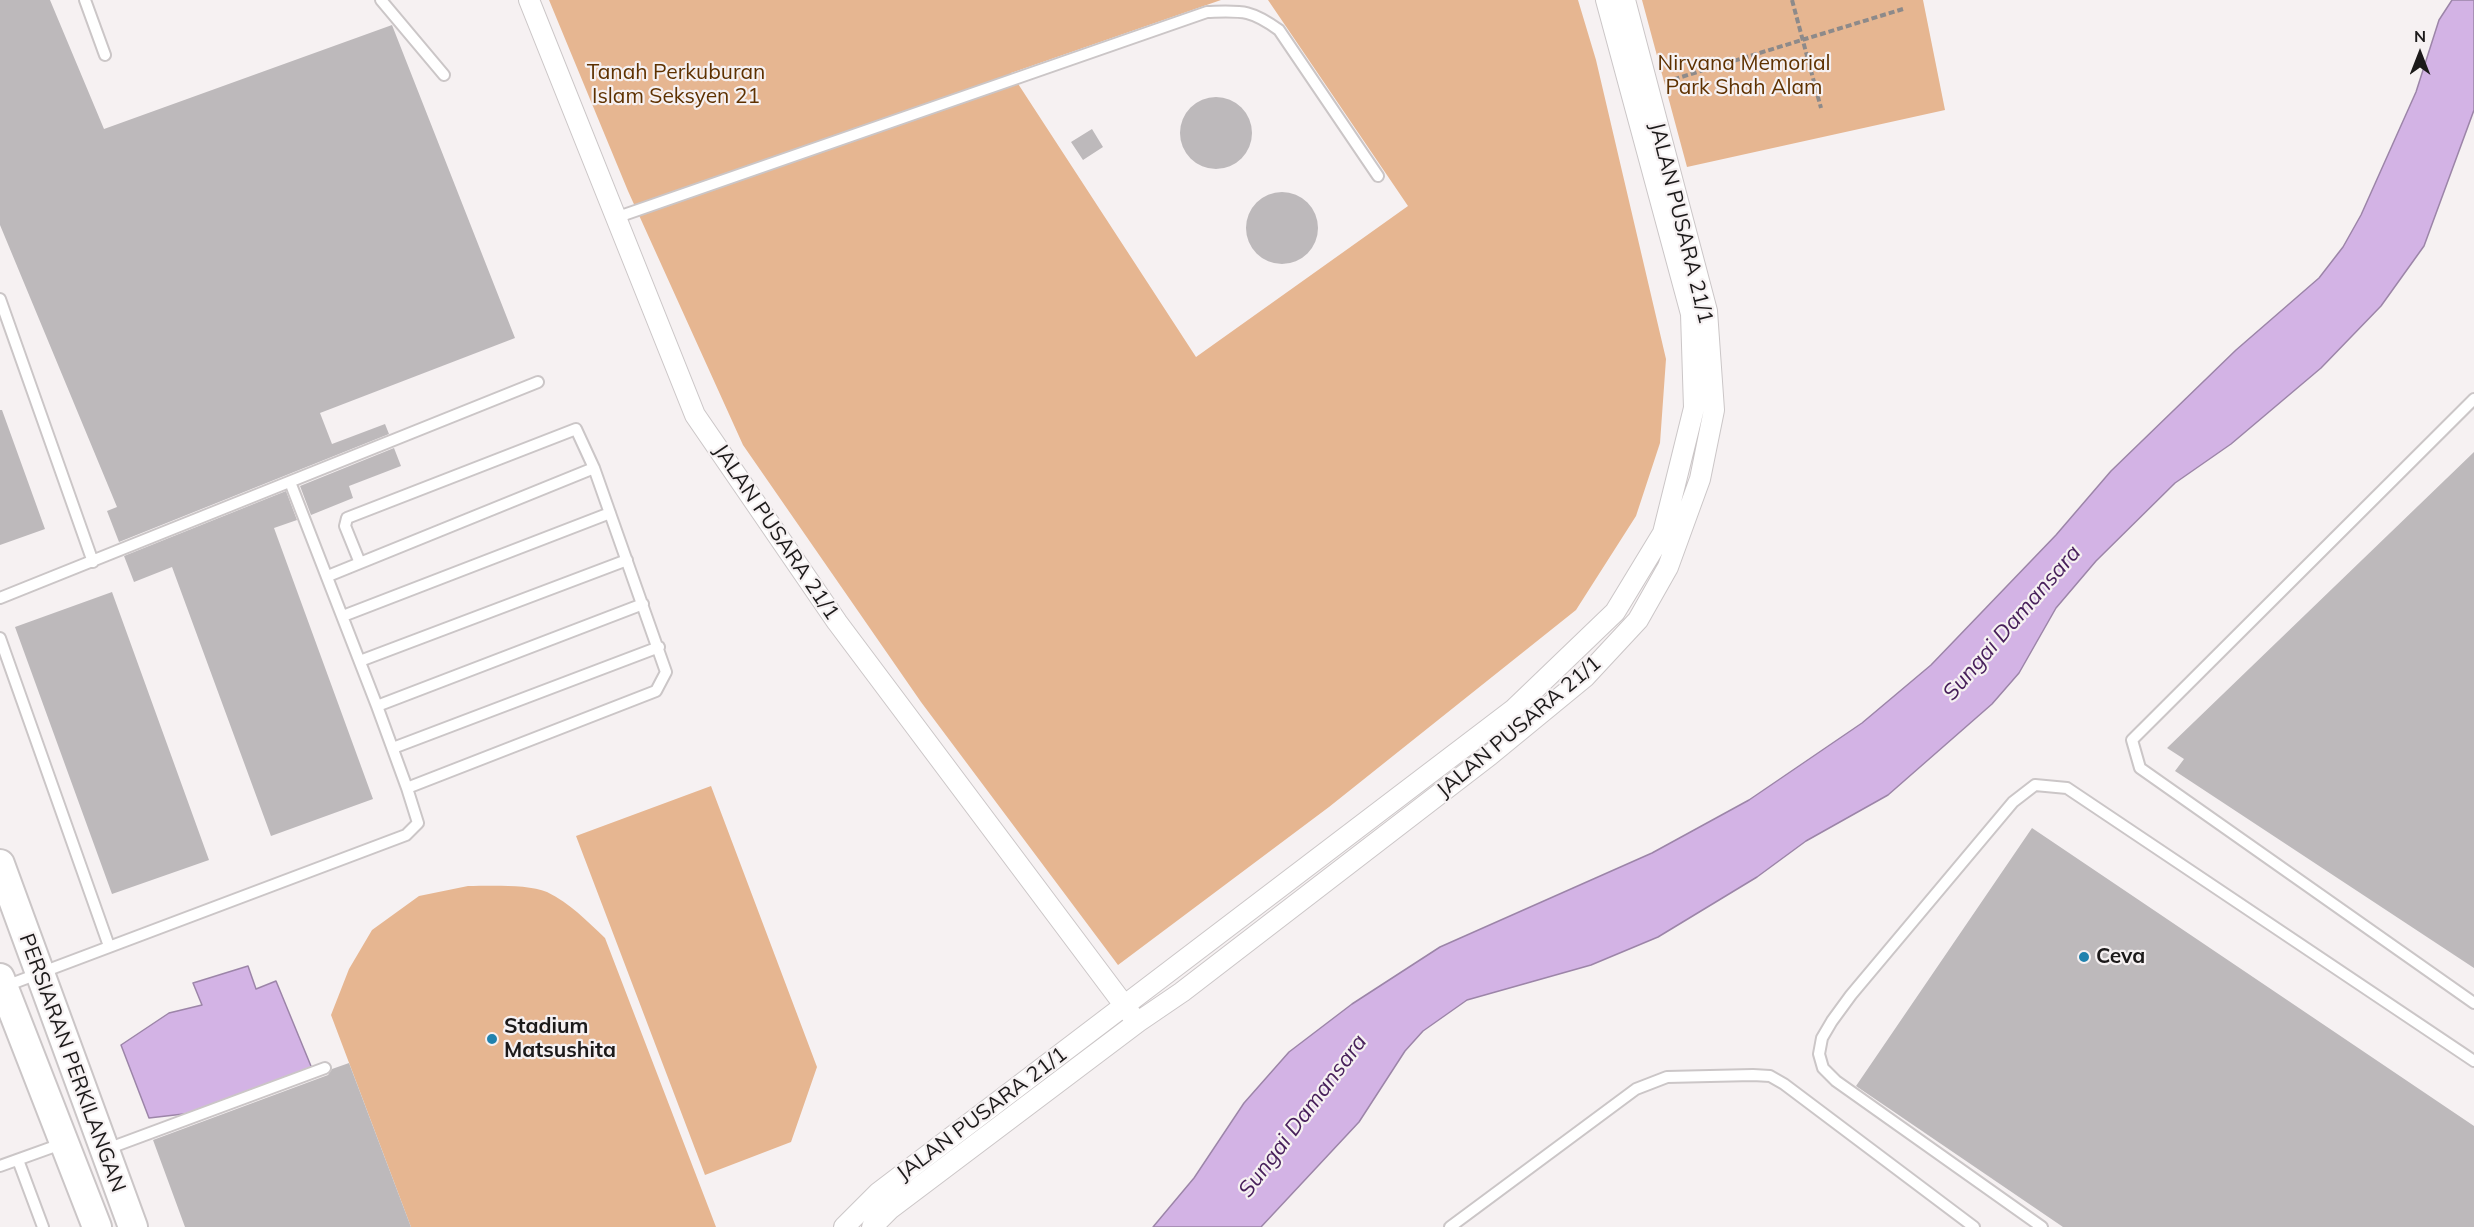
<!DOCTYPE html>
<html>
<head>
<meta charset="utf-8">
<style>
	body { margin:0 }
	#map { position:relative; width:2474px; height:1227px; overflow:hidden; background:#f6f1f2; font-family:Mulish,sans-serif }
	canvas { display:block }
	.north { position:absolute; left:2390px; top:24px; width:60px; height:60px; -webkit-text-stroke:4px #f6f1f2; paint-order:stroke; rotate:0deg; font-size:16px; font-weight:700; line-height:24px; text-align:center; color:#1c1a1a }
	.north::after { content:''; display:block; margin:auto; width:21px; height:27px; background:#1c1a1a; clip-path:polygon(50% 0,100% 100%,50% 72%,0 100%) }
</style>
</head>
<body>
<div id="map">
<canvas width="2474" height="1227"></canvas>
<div class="north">N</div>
</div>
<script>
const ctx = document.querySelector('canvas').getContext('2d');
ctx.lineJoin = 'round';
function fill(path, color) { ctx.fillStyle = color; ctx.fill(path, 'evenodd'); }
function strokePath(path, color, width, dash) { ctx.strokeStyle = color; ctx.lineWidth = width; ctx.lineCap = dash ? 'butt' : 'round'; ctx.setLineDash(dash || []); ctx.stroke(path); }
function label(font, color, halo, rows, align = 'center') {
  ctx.font = font + ' Mulish,sans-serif'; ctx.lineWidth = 4.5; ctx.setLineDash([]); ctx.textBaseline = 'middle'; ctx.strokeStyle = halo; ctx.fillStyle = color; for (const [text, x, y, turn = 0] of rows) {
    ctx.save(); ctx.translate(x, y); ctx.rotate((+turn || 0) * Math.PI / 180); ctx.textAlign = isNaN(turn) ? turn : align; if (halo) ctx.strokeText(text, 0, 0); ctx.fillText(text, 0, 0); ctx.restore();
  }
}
const green = new Path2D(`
	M549,0H1221L1011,73L1196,357L1408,206L1268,0H1578L1596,60L1666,359L1660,443L1636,516L1576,610L1329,807L1118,965L921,702L743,445L628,191Z
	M1642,0H1923L1945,110L1687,167Z
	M711,786L817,1067L791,1142L705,1175L576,836Z
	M468,886C489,886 528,884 547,892C570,903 587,921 605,938L716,1227H411L331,1015L349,969L372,930L419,896Z`);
const water = new Path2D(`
	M2452,0H2474V110L2424,246L2381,306L2321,368L2231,444L2175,483L2096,561L2056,608L2019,673L1992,704L1888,795L1806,841L1757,877L1658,937L1591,965L1467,1000L1423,1031L1405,1051L1359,1122L1261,1227H1153L1194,1178L1244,1103L1289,1052L1352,1004L1440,947L1652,853L1749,800L1862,723L1931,665L2056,535L2111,471L2236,350L2319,278L2343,247L2361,215L2416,92L2439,20Z
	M248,966L256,989L276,981L313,1071L192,1113L149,1118L121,1045L169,1013L202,1005L193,983Z`);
const building = new Path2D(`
	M0,0H50L104,129L392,25L515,338L320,413L332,444L385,424L389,434L119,542L107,511L117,507L0,225Z
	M1180 133a36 36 0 1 1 72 0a36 36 0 1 1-72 0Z
	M1092,129L1103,147L1083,160L1071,142Z
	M1246 228a36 36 0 1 1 72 0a36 36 0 1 1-72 0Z
	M0,410H2L45,529L0,545Z
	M394,448L401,466L349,486L353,498L311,515L300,486Z
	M2474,452V968L2175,771L2184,759L2167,748Z
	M286,491L297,520L274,528L373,799L271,836L172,567L134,582L124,556Z
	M112,592L209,860L112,894L15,627Z
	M2032,828L2474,1126V1227H2063L1856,1086Z
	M349,1063L411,1227H185L153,1140L328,1075L332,1069Z`);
const path = new Path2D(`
	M1792,0L1821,108
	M1665,82L1903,9`);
const lane = new Path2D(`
	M85,0L105,55
	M381,0L444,75
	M615,218L1207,12C1242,11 1250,9 1279,30L1378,176
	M0,299L93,562
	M2474,399L2132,740L2140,768L2474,1003
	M360,563L345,526L347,518L576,429L594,468L666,672L656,691L407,788
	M328,576L594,468
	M0,598L538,382
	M343,616L610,513
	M0,638L109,946
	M360,661L627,560
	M377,706L643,604
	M393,748L659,647
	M3,987L406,835L418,823L407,788L377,706L290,482
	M107,1149L325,1068
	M18,1160L43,1227
	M0,1166L64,1143
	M1450,1227L1636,1089L1667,1077L1753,1075L1770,1076L1784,1084L1974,1227
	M2042,1227L1836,1081L1823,1068L1819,1054L1822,1038L1832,1021L1851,995L2013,802L2035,785L2067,788L2474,1061`);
const street = new Path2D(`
	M529,0L695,415L837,622L1133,1017
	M844,1227L878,1193L1514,709L1615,612L1663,533L1694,408L1691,314L1606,0
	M872,1227L890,1209L1138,1022L1182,992L1490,755L1585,677L1638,620L1668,567L1700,479L1714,410L1707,311L1625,0`);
const secondary = new Path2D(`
	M0,864L133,1227
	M0,978L97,1227`);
const markers = [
	[2084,957,6,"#2082ae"],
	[492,1039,6,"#2082ae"]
];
const parkNames = [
	["Nirvana Memorial",1744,64],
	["Park Shah Alam",1744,88],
	["Tanah Perkuburan",676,73],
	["Islam Seksyen 21",676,97]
];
const streetNames = [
	["JALAN PUSARA 21/1",1681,223,76],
	["JALAN PUSARA 21/1",776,532,56],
	["JALAN PUSARA 21/1",1519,727,-40],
	["PERSIARAN PERKILANGAN",72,1063,70],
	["JALAN PUSARA 21/1",982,1114,-37]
];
const poiNames = [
	["Ceva",2096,957],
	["Stadium",504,1027],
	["Matsushita",504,1051]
];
const waterNames = [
	["Sungai Damansara",2012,623,-49],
	["Sungai Damansara",1303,1116,-53]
];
fill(green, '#e6b691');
fill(water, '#d3b3e5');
strokePath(water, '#9c85a8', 1.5);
fill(building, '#bdb9bb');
strokePath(lane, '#cbc6c7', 14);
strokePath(street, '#cbc6c7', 22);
strokePath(secondary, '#cbc6c7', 32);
strokePath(path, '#8d8a8a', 4, [6, 3]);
strokePath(lane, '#fff', 10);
strokePath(street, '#fff', 20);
strokePath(secondary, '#fff', 28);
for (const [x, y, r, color] of markers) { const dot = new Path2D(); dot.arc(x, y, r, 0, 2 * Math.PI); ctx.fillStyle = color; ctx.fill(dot); strokePath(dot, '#f6f1f2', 2); }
label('21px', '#5e3100', '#f6f1f2', parkNames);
label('21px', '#1c1a1a', '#f6f1f2', streetNames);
label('bold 21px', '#1c1a1a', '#f6f1f2', poiNames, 'left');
label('italic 22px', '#48205b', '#f6f1f2', waterNames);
</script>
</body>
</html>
